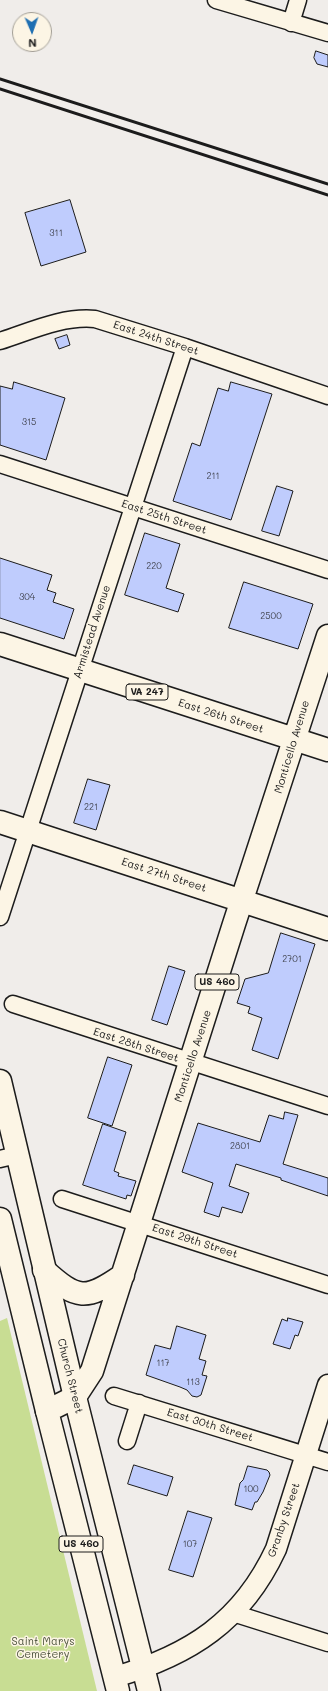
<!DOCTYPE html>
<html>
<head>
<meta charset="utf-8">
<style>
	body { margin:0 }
	#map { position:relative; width:328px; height:1691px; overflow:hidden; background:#f0edea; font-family:Mali,sans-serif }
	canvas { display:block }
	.north { position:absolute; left:12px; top:12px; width:40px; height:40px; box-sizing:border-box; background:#fcf5e5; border:1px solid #a29e95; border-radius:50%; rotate:178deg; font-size:11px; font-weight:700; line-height:16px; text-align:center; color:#1c1c1c }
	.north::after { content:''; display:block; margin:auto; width:14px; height:18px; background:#1f6fb2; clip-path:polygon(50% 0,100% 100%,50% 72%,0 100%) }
</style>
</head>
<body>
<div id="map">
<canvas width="328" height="1691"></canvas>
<div class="north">N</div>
</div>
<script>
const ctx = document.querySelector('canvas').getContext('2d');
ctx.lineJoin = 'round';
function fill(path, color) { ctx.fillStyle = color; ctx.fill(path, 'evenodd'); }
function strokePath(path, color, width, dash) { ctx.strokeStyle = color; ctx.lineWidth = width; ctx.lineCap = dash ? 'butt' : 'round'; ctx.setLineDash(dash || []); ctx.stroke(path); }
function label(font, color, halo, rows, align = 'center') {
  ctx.font = font + ' Mali,sans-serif'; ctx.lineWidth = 3; ctx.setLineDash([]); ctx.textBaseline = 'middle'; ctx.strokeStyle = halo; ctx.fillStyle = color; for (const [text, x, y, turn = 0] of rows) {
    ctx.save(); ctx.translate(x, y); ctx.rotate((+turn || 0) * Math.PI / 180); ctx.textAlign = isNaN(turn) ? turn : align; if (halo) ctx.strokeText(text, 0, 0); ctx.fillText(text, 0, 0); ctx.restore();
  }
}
const green = new Path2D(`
	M7,1318L97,1691H0V1321Z`);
const building = new Path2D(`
	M316,51L328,55V67L317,64L314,58Z
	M70,200L86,252L41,266L25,213Z
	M67,335L70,345L59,349L55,339Z
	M14,382L65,398L46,460L0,445V386L12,389Z
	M231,382L272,394L231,520L173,501L192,443L200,446L218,388L228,391Z
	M277,486L293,491L279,536L262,531Z
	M145,533L180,544L166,588L184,594L178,612L125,595Z
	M0,558L52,575L47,590L56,593L53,602L74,609L64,639L0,618Z
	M244,582L313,604L298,649L229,628Z
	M88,779L110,785L96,830L74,823Z
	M281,933L315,944L278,1059L252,1050L262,1018L248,1013L250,1007L237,1003L245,979L268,973Z
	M169,966L185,971L167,1025L152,1020Z
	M108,1057L132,1065L112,1126L88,1118Z
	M285,1112L298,1115L283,1164L328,1178V1196L281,1180V1178L236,1164L229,1186L249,1193L242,1213L222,1207L219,1217L204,1212L213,1183L182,1172L198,1123L260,1142L269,1115L283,1119Z
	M103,1124L126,1132L114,1171L119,1173L118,1176L136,1181L131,1196L127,1195L126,1199L83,1185Z
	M288,1318L303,1322L298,1336L295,1335L290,1349L273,1344L282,1319L287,1321Z
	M177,1326L206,1335L199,1359L206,1361L202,1375L207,1376L201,1395L197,1397L192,1396L187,1390L180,1387L146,1375L155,1345L170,1349Z
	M134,1465L173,1477L167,1496L128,1484Z
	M248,1466L267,1470L269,1472L270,1475L263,1492L257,1502H255L252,1510L235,1505L240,1483L243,1480Z
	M188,1511L212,1518L193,1577L169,1570Z`);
const minor = new Path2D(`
	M216,0L328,33
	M291,23L298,0
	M0,341C31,331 62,316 95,319L185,347L328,396
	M0,464L328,570
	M0,917L185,347
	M13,1004L328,1106
	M0,1159L17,1155
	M62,1199L328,1285
	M114,1396L328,1462
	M127,1441L139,1403
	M233,1613L328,1643`);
const tertiary = new Path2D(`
	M115,1677C190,1655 242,1622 276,1549L328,1385`);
const secondary = new Path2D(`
	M0,1081L75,1397
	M0,1219L47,1411`);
const primary = new Path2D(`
	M0,644L328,750
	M0,822L328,929
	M44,1270C77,1300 86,1301 123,1275
	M75,1397L149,1691
	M118,1691L47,1411L75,1397L92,1371L234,924L328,636`);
const rail = new Path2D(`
	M0,79L328,184
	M0,89L328,195`);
const numberNames = [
	["311",56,233],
	["315",29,422],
	["211",213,476],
	["220",154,566],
	["304",27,597],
	["2500",271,616],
	["221",91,807],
	["2701",292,959],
	["2801",240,1146],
	["117",163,1363],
	["113",193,1382],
	["100",251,1489],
	["107",190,1544]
];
const shields = [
	[147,692,42],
	[217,982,44],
	[81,1544,44]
];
const shieldNames = [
	["VA 247",147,692],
	["US 460",217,982],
	["US 460",81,1544]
];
const streetNames = [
	["East 24th Street",156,338,18],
	["East 25th Street",164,517,18],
	["Armistead Avenue",92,632,-72],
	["East 26th Street",221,716,18],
	["Monticello Avenue",292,747,-73],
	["East 27th Street",164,875,18],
	["East 28th Street",136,1045,18],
	["Monticello Avenue",193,1056,-72],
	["East 29th Street",195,1241,18],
	["Church Street",70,1376,76],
	["East 30th Street",210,1425,17],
	["Granby Street",284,1520,-71]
];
const parkNames = [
	["Saint Marys",43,1642],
	["Cemetery",43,1655]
];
fill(green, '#c8dd93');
fill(building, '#bfccfd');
strokePath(building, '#1c1c1c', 1);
strokePath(minor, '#1c1c1c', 19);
strokePath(tertiary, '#1c1c1c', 23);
strokePath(secondary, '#1c1c1c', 25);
strokePath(primary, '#1c1c1c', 25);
strokePath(minor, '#fcf5e5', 16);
strokePath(tertiary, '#fcf5e5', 20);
strokePath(secondary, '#fcf5e5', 22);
strokePath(primary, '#fcf5e5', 22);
strokePath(rail, '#1c1c1c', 3);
label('9px', '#454854', null, numberNames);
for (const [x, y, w] of shields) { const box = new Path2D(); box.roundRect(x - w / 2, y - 8, w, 16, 3); ctx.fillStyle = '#fcf5e5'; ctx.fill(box); strokePath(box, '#1c1c1c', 1); }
label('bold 10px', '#1c1c1c', null, shieldNames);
label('11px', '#1c1c1c', '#fcf5e5', streetNames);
label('11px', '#505640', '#fcf5e5', parkNames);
</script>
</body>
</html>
